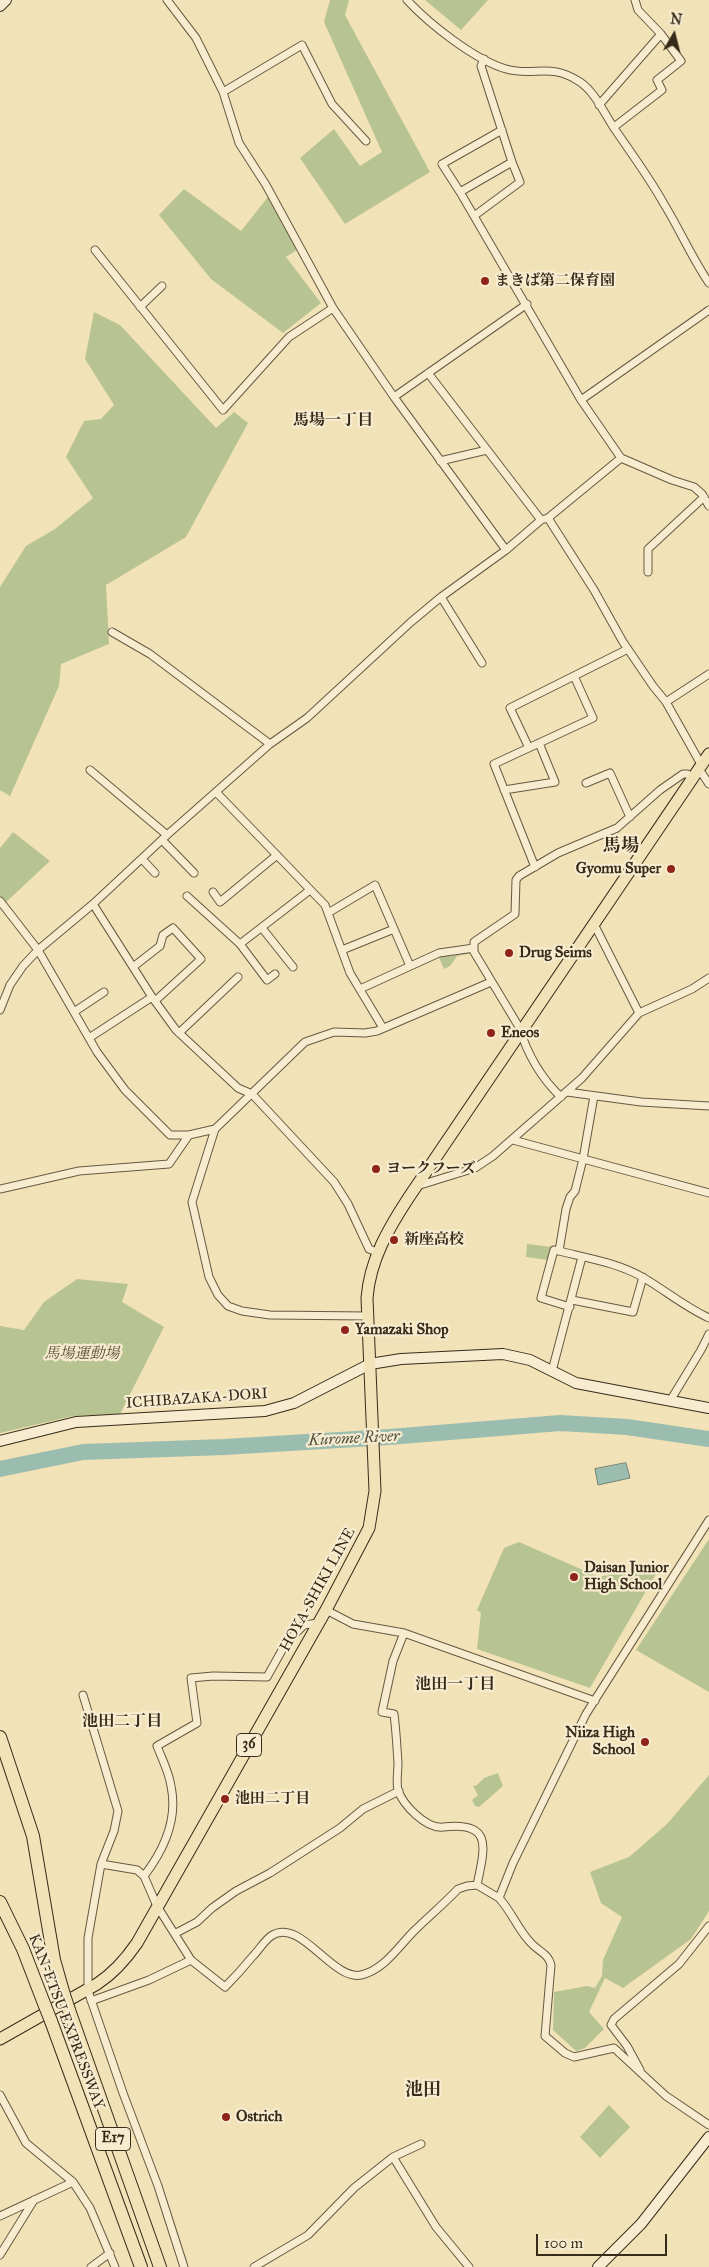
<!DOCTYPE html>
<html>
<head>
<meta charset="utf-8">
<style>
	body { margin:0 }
	#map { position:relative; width:709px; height:2267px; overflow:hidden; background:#f2e2b7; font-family:"IM FELL Great Primer",serif }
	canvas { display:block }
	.north { position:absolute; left:649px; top:10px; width:50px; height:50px; -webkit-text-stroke:4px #f7ecd0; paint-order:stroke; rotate:8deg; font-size:14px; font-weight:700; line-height:20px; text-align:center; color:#372b1a }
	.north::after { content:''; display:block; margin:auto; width:18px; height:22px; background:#372b1a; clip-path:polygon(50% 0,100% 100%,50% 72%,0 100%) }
	.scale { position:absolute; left:536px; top:2234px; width:131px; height:22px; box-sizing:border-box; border:2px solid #372b1a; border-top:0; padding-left:6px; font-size:15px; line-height:18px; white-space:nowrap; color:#372b1a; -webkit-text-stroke:4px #f7ecd0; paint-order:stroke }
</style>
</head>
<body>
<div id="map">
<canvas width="709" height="2267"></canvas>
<div class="north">N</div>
<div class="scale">100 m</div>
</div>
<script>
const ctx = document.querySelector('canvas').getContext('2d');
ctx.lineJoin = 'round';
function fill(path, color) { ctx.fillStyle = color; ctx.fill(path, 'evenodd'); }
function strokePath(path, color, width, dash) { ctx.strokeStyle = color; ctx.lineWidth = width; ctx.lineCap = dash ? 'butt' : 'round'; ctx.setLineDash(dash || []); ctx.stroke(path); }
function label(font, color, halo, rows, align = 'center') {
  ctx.font = font + ' "IM FELL Great Primer","Noto Serif JP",serif'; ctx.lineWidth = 4.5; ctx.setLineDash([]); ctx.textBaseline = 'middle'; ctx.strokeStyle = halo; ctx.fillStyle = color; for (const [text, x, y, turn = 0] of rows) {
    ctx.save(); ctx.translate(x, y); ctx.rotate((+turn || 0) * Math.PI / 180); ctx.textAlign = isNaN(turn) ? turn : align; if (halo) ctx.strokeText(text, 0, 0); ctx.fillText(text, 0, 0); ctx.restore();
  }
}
const green = new Path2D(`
	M330,0H349L345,15L430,172L345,224L300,158L334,129L360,166L382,152L324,22Z
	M425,0H488L461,30Z
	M184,189L241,231L268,197L297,250L286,257L321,303L283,333L211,279L159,215Z
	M94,312L120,325L216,428L234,412L248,423L186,537L106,585L109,644L61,664L59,686L10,796L0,790V587L26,546L55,529L93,498L66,457L84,421L101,419L114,405L85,359Z
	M13,832L50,861L3,905L0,901V848Z
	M471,949L473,953L457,956L450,966L444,969L438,955Z
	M527,1244L552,1247L548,1260L526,1257Z
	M77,1279L128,1284L122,1302L164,1327L120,1414L73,1416L0,1433V1326L24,1330L44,1302Z
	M709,1539V1692L636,1650Z
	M519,1542L599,1577L650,1567L657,1572L590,1688L477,1649L481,1613L477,1610L504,1548Z
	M498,1773L503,1786L479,1807L475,1806L472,1800L478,1795L473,1786L477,1785L484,1778Z
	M709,1775V1911L691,1939L623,1988L605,1978L589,2012L604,2029L585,2048L576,2051L553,2030L554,1992L587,1986L595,1988L602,1976L603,1960L622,1917L601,1903L590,1872L629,1857L667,1824Z
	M609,2105L630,2127L600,2158L580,2137Z`);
const water = new Path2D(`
	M626,1463L630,1478L598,1485L595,1469Z`);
const river = new Path2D(`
	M0,1469L83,1452L224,1447L389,1437L560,1423L627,1427L709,1439`);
const street = new Path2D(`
	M167,0L196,38L223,92L239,143L266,185L333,308L394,397L506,550
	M407,0C429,24 475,60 506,69C535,77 550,62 580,82C595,92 604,113 614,128C631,153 649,177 664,204C680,230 692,258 709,283
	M484,59L481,66L512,162L460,192L581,400L621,458L672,480L694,487L702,494L709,506
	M223,92L302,45L332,104L366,141
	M599,105L661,34L638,10L635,0
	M614,127L662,90L657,80L681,61L661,34
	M460,192L442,164L502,130
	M474,216L520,182L512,162
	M95,250L223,410L289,337L333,308
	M140,307L162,286
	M428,373L541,520
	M394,397L527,304
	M581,400L709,310
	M440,461L487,450
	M548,518L594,590L623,642L653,686L666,702L702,766
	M648,572V549L704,497
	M441,597L482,663
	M112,632L150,654L270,744
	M666,702L709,674
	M529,748L510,708L628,649
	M699,769L709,784
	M90,770L167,835
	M586,783L610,773L630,817
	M504,790L555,782L539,743
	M216,792L325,905L350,973L383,1028
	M162,840L194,873
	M142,859L155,873
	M535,867L494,764L593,718L574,676
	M213,892L220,902L277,855
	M187,896L240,944L267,980L275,974
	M0,901L38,950L97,1052L125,1090L170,1135H189L215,1129L305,1042L334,1032L365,1033L377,1031L491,982
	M93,904L152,997L176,1030L238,1088L252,1094L334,1182L348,1204L369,1249L377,1252
	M328,913L375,885L410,966
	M594,924L639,1013
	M262,928L293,967
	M240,944L310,890
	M342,950L394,929
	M133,967L160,946L163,935L173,928L201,959L155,1001
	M360,989L439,953L474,948
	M0,1010L10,985L23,966L38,950L93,904L167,835L270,744L307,718L411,622L441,597L506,550L541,520L548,518L621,458
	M74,1012L104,992
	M179,1033L238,977
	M89,1038L152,997
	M567,1092L641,1102L709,1106
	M561,1097C541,1078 527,1053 519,1027L474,952V942L515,914L516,880L519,876L558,853L617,828L660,790L683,774H687L694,777
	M215,1129L192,1202L209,1277L218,1295L228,1306L242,1311L270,1315L367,1316
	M513,1140L709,1193
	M417,1186L475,1168L493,1156L582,1078L639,1013L692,989L709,978
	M0,1189L79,1171L169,1164L189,1135
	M559,1251C587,1258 619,1263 644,1278C666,1291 685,1307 709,1318
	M572,1300L633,1312L643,1277
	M570,1307L541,1298L554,1250L559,1251L566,1209L570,1197L575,1191L583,1159L594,1096
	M552,1371L582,1257
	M670,1401L701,1350L709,1334
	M709,1520L586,1714L513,1863L499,1898C512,1912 518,1930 531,1943C539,1952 548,1953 551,1965L545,2036L565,2053L574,2057L614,2048L666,2096L709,2125
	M326,1610L353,1624L404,1633L595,1701
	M318,1623L304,1625L286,1643L267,1677L213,1676L191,1678L197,1723L157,1746C162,1759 169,1772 171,1786C178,1819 164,1850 144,1876L157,1906L191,1960L225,1987C235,1977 244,1967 253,1956C259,1950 264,1941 271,1936C300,1916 332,1981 361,1975C384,1970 398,1947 414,1931C428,1917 444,1904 458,1889L467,1886L477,1885
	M404,1633L393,1661L382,1712L394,1714C396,1730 397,1747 398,1763C398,1772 396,1782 398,1790C403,1805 426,1829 443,1827C493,1821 485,1847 477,1885L499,1898
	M83,1695L118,1811L114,1831L101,1864L88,1938V1991L123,2093L158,2186L184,2267
	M101,1864L137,1870L144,1876
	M176,1933L197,1922L212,1908L236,1891L270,1873L340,1828L363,1809L399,1791
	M91,2001L149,1980L191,1960
	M640,2070L627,2046L611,2025L614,2019L679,1964L709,1926
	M0,2095L26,2143L73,2182L90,2208L115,2267
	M393,2157L436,2227L469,2267
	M0,2216L73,2182
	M0,2255L34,2200
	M91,2267L110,2253
	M254,2267L308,2235L354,2188L393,2157L421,2144`);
const secondary = new Path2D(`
	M0,6L6,0
	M0,1441L76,1422L265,1411L294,1403L370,1364L401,1359L503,1354L530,1360L576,1383L709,1408
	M598,2267L641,2224L709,2137`);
const primary = new Path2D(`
	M0,2039L97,1984C114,1973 126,1959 137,1943L326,1610L369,1528L375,1491L367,1298C370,1260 388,1229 409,1197L709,754`);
const highway = new Path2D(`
	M0,1737L33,1836L54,1960L64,1995
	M0,1902L23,1949L45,2006
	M69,2010L160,2267
	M51,2021L141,2267`);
const highwayBridge = new Path2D(`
	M64,1995L69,2010
	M45,2006L51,2021`);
const markers = [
	[485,281,5,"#8f2418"],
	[671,869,5,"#8f2418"],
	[509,953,5,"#8f2418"],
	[491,1033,5,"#8f2418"],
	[376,1169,5,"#8f2418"],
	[394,1240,5,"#8f2418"],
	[345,1330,5,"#8f2418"],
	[574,1577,5,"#8f2418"],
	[645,1742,5,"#8f2418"],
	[225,1799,5,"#8f2418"],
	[226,2117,5,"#8f2418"]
];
const shields = [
	[249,1745,25],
	[113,2139,35]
];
const shieldNames = [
	["36",249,1745],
	["E17",113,2139]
];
const poiNames = [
	["まきば第二保育園",495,281],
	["Gyomu Super",661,869,"right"],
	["Drug Seims",519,953],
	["Eneos",501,1033],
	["ヨークフーズ",386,1169],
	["新座高校",404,1240],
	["Yamazaki Shop",355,1330],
	["Daisan Junior",584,1568],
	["High School",584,1585],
	["Niiza High",635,1733,"right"],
	["School",635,1750,"right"],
	["池田二丁目",235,1799],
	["Ostrich",236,2117]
];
const parkNames = [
	["馬場運動場",82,1354]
];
const streetNames = [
	["ICHIBAZAKA-DORI",197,1399,-4],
	["HOYA-SHIKI LINE",318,1590,-61],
	["KAN-ETSU EXPRESSWAY",66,2022,69]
];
const neighbourhoodNames = [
	["馬場一丁目",333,421],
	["池田一丁目",455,1685],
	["池田二丁目",122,1722]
];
const waterNames = [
	["Kurome River",354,1439,-3]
];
const quarterNames = [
	["馬場",621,847],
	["池田",423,2091]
];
fill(green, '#b7c491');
fill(water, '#9bbdb0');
strokePath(water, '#738374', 1);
strokePath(river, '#9bbdb0', 16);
strokePath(street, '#665941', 9);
strokePath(secondary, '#372b1a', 12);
strokePath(primary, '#372b1a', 13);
strokePath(highway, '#372b1a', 14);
strokePath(street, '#f7ecd0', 7);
strokePath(secondary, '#f7ecd0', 10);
strokePath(primary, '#f2e2b7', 11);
strokePath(highway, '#f2e2b7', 12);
strokePath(highwayBridge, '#372b1a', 14, []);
strokePath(highwayBridge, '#f2e2b7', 12);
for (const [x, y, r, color] of markers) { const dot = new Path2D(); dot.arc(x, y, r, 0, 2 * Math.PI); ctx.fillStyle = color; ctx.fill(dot); strokePath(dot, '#f7ecd0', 2); }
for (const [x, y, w] of shields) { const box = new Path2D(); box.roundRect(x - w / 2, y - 11.5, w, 23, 4); ctx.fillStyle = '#f7ecd0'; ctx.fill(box); strokePath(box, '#372b1a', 1); }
label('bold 14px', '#372b1a', null, shieldNames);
label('bold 15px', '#372b1a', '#f7ecd0', poiNames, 'left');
label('italic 15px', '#575138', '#f7ecd0', parkNames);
label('15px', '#372b1a', '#f7ecd0', streetNames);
label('bold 16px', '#372b1a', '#f7ecd0', neighbourhoodNames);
label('italic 16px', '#505040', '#f7ecd0', waterNames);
label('bold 18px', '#372b1a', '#f7ecd0', quarterNames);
</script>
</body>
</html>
